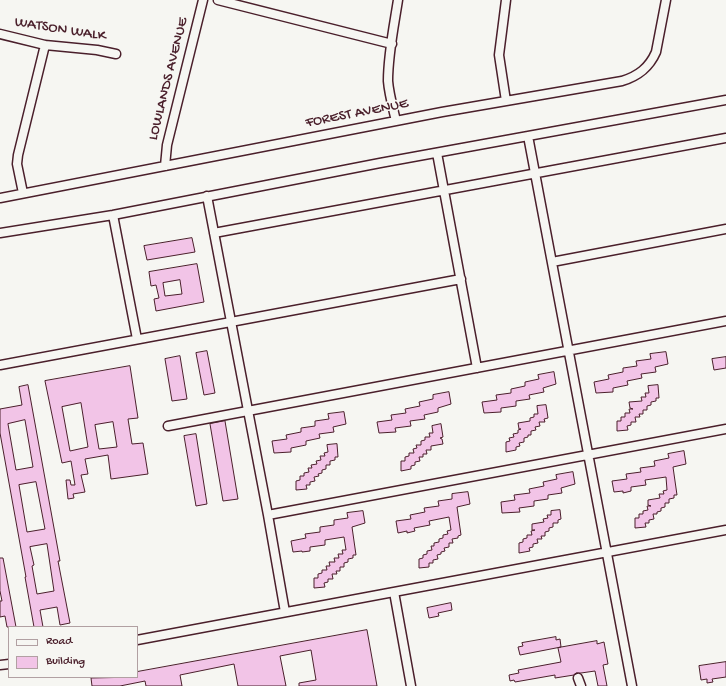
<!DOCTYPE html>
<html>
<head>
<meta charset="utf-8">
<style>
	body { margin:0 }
	#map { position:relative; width:726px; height:686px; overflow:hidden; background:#f6f6f2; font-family:"Gochi Hand",sans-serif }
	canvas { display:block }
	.legend { position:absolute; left:8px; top:626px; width:130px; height:52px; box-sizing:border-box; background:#f6f6f2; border:1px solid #b1a0a2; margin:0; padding:5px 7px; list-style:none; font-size:12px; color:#4a1f2b }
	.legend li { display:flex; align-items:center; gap:8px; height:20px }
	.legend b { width:20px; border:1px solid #b1a0a2 }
</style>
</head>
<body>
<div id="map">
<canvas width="726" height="686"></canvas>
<ul class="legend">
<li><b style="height:5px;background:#f6f6f2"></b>Road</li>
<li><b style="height:11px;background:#f2c4e7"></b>Building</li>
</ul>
</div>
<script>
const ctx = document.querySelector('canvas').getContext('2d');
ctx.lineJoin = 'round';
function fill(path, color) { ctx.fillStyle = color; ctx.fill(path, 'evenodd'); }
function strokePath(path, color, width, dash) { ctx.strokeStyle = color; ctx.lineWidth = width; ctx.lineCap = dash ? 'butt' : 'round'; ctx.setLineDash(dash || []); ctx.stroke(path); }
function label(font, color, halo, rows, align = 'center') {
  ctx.font = font + ' "Gochi Hand",sans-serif'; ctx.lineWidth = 3; ctx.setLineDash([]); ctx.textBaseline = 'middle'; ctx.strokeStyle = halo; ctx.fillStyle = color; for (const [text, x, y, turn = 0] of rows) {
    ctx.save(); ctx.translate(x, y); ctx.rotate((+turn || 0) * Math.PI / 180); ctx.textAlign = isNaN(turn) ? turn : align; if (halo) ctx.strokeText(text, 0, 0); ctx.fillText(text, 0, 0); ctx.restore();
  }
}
const building = new Path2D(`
	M192,238L195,252L147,260L144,246Z
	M197,264L204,302L156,311L154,299L159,298L156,285L151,286L149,272ZM180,280L182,294L165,296L163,283Z
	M207,351L215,393L204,395L196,353Z
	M666,352L668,364L655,367L656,372L641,374L642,378L627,381L628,385L613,388V392L596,393L594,382L609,379L608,375L623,372V368L637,366L636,361L651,359L650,354Z
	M180,356L187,399L172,401L165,359Z
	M726,357V368L714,370L712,359Z
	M130,366L138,418L128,419L132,444L143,443L148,474L111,479L108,455L85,459L88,474L81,475L85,492L73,494L74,498L68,499L66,480H70L71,485H75L71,461L62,463L45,381ZM81,403L88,447L70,451L62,407ZM113,422L117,447L99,449L95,425Z
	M554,372L556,384L543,388L544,392L529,395L530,399L516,401V406L501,408V412L484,413L482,402L497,400L496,395L511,393V389L525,386V382L539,379L538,375Z
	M28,385L60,561H58L70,623L60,625L57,607L40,610L43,627H34L25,577H26L0,433V409L22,405L19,387ZM25,420L33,467L16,470L8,424ZM36,482L45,529L27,532L19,485ZM47,544L54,591L37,594L32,566L34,565L30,547Z
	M658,385L659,398H656V401L651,402V405L647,406V410H643V414H639L640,417H635L636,422H631V425L627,426L628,430L617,431V421H621V417H625V413H630L629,409H633L630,408L629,402L642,401L641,397H646L645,393H649L648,386Z
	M449,392L451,404L438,408V412L424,415L425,419L410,421L411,426L395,428L396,432L379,433L377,422L392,420L391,415L406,413L405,409L420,406L419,402L433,399V395Z
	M546,405L548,418L544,419L545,422H539L540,426L535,427L536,430L531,431V435H528V437L524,438V442L519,443L520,446L516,447V450L506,452V442L510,441L509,438L514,437L513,434L518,433V430L521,429H519L518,423L530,421V418L534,417V414H538L537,406Z
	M344,412L346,424L333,427L334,432L319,434L320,438L306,441V445L291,448V452L274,453L272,441L287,439L286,435L301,432V428L315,426V421L329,419L328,414Z
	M225,421L238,499L223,501L210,424Z
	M441,424L443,437L440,438L442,439L443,444L431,446V450H426L427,454H423V457H419L420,461L415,462V465L411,466V469L401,471V461H405V457L409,456V453H414L413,449L417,448L416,445H421V441L425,440V437H430L429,433H433L432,426Z
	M196,434L207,504L196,506L184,436Z
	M337,444L338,457H335V460L330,461V465H326V469L322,470V473L318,474L319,476L314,477L315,481L310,482V485H306L307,489L296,490V481L300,480V476H304V473L309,472L308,468H312L311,465L317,464L316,461L321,460L320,456H325L324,453L328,452L327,445Z
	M684,451L686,464L673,467L677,495H674V498L669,499V503H665V507L661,508V511L657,512V514H653L654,519L649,520V523H645L646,527L635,528V518H639V514H643V511L648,510L647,506H651L648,505V500L660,498L659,494H664L663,491L667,490L666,477L645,480L646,485L631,487V491L623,493V491L614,492L612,481L627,479L626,474L641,472L640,468L655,466L654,461L669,458L668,454Z
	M573,472L575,484L561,488L562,493L548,495V499L534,501V506L519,508L520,512L502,513L501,502L515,500L514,495L530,493L529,489L544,486L543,482L557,479L556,475Z
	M468,492L470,504L457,507L461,535L458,536V538L452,539L453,543H449V547L444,548L445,551L441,552V554L437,555L438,559L433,560V563H429V567L419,568V559L423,558V555L427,554V551L432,550L431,546H434V543L439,542V539L443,538V535L448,534L447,531L451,530L449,517L429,521L430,525L414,528L415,531L407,533V531L398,533L396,521L411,519L410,515L425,512L424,508L439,506L438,501L452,499V494Z
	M560,510L561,519L558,520V523H553V527L549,528V531L545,532V536H541L542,539H537L538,543L533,544V547L529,548L530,551L519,553V543L523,542V539L527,538V535H532L531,531L535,530H532V524L544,522L543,519L548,518L547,515H551V511Z
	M363,511L365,523L352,527L356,555H353V558L348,559V562L344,563V567H340V571H336L337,574H332L333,579H328V582L324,583L325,587L314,588V578H318V574L322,573V570H327L326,566H330L329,562H335L334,558H339L338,554H343L342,550H346L344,537L325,540V545L310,547V551L302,552V551L293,552L291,541L306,538L305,534L320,532V527L334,525V520L348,518L347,513Z
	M0,558H3L16,627H7L5,616L0,617V601H2L0,591Z
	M451,603L452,610L438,613L439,616L429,618L427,608Z
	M367,630L377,686H299V683L316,680L311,650L280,656L286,686H238L234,664L180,675L182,686H146L145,681L120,686H92L91,678L137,677V672Z
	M556,637V640L560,639L561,647L520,655L518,647L523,646L522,643Z
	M597,641V644L604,642L608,664L603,665L607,686H598L595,671L581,673H576L574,675L555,678V675L515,682L514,680L510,681L509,675L519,673L518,670L561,662L558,648Z
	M726,662V677L712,679L713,682L707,683V679L701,680L699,666Z`);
const minor = new Path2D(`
	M218,0L392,44
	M506,0L499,55L506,101
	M0,34L45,45L97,50L116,54
	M396,121C393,108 389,94 388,81C388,54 394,26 398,0
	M528,136L632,686
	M437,153L477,368
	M165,166L167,145L203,0
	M23,193L17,164L18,155L45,45
	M207,196L268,515L285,612
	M0,198L442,112L622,81C638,76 649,68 656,52L666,0
	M113,215L137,339
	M0,233L113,215L380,163L726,100
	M214,233L726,138
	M552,262L726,229
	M0,365L461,279
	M168,426L726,321
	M268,515L726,429
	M394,592L411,686
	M137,640L726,530
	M0,665L9,664
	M578,678L581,686`);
const streetNames = [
	["WATSON WALK",60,30,9],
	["LOWLANDS AVENUE",169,79,-76],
	["FOREST AVENUE",357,114,-11]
];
fill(building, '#f2c4e7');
strokePath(building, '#4a1f2b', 1);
strokePath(minor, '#4a1f2b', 11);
strokePath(minor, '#f6f6f2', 8);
label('15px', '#4a1f2b', '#f6f6f2', streetNames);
</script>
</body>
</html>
